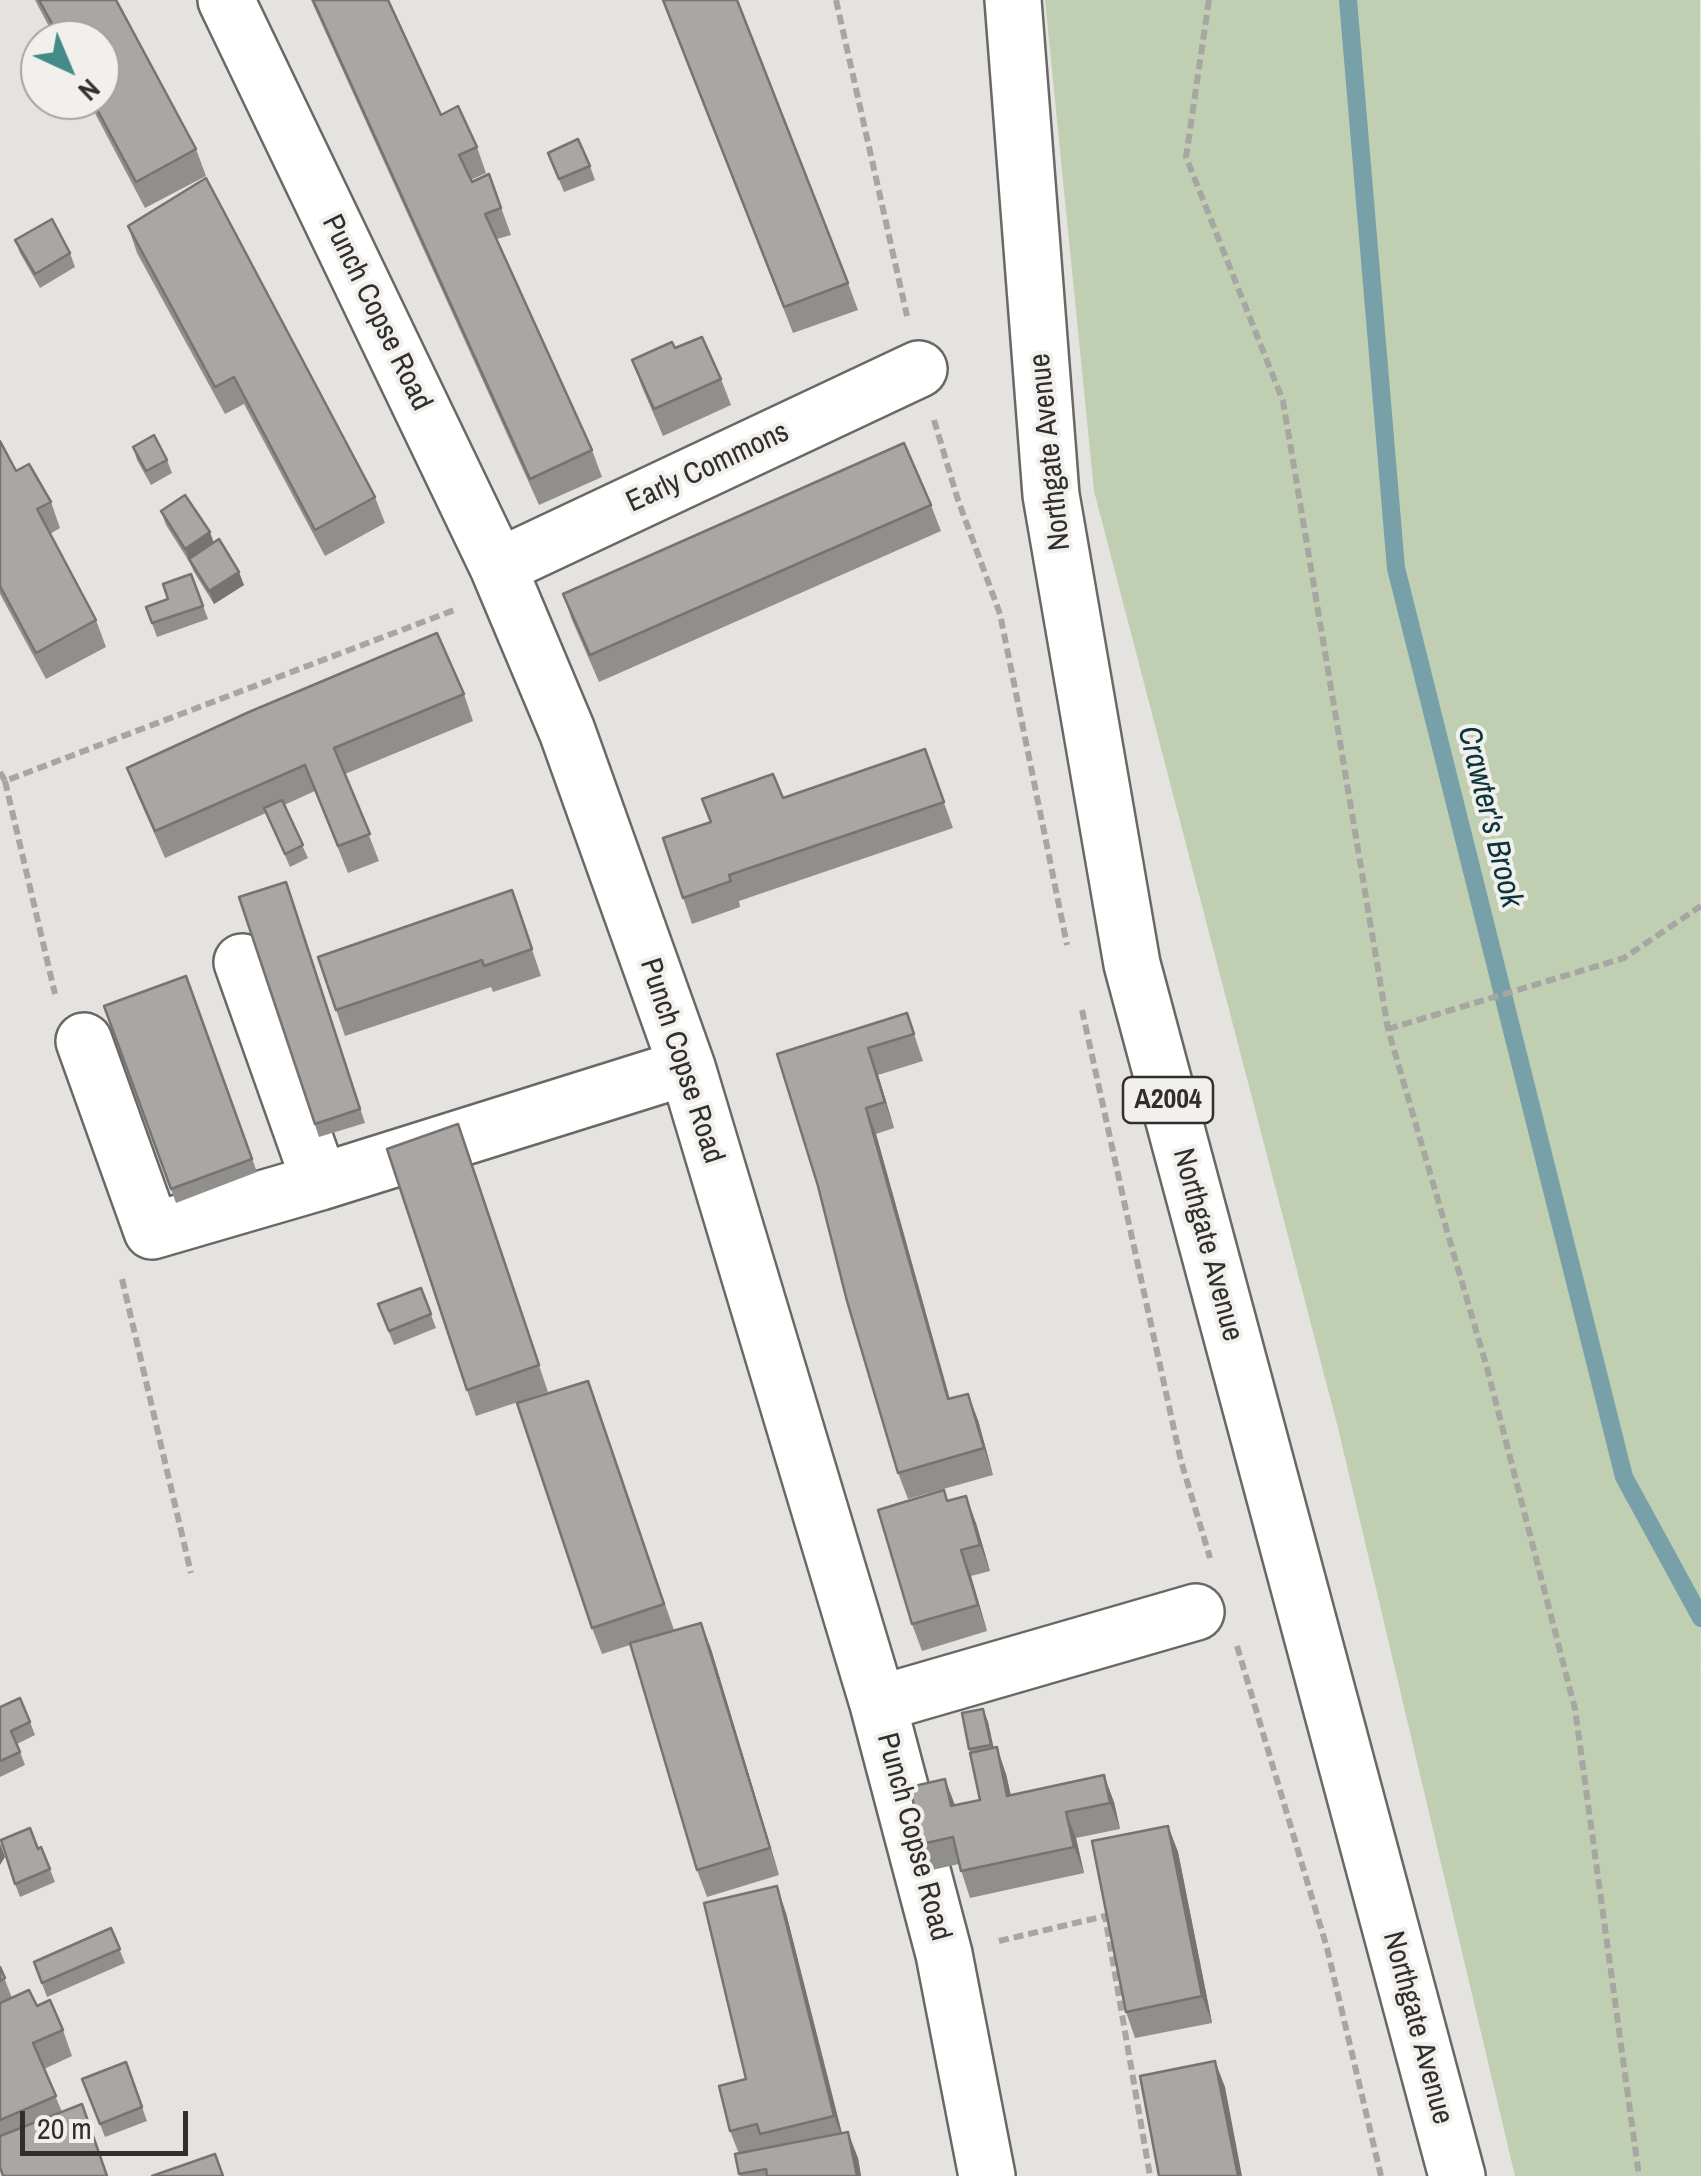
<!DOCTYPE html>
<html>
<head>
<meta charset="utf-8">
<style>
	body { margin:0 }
	#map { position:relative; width:1701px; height:2176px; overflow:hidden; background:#e4e3df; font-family:"Archivo Narrow",sans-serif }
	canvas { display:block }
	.north { position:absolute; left:20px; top:20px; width:100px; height:100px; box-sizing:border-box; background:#f2f0ec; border:2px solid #a4a3a0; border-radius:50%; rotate:136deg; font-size:28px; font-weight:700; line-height:40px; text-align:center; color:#302f2e }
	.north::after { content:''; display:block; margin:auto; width:35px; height:45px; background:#438a88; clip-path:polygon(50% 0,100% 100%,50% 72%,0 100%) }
	.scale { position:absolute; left:20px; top:2111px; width:168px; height:45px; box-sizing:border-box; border:5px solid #302f2e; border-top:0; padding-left:12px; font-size:30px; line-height:35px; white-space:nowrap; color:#302f2e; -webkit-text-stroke:8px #f2f0ec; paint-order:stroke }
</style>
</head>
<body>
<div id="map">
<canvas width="1701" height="2176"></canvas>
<div class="north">N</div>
<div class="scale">20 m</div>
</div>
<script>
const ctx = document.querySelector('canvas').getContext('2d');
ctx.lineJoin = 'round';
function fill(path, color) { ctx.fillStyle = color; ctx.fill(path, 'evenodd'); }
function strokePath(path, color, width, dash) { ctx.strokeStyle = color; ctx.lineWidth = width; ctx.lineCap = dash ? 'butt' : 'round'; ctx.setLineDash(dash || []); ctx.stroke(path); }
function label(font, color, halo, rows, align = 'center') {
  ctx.font = font + ' "Archivo Narrow",sans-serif'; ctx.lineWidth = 8; ctx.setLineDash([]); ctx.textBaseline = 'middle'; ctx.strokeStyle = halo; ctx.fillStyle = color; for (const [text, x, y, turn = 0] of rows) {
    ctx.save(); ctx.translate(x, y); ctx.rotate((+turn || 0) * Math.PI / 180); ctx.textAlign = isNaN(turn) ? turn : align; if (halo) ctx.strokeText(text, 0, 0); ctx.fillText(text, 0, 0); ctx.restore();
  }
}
const green = new Path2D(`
	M1045,0H1700L1701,2176H1515L1338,1428L1094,491Z`);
const stream = new Path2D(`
	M1348,0L1396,568L1624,1477L1701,1618`);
const path = new Path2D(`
	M836,0L907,316
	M1209,0L1186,157L1283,401L1388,1029L1487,1368L1575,1709L1639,2176
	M934,420L958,500L1000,614L1067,945
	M0,772L5,781L457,609
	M5,781L55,994
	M1082,1010L1181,1461L1210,1558
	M1388,1029L1624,958L1701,906
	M122,1279L191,1573
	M1237,1646L1327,1948L1381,2176
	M999,1941L1105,1916L1150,2176`);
const minor = new Path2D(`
	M226,0L498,567L567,731L687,1067L878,1704L944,1954L987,2176
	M498,567L919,369
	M242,962L320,1182L687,1067
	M84,1041L152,1231L320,1182
	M878,1704L1196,1612`);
const major = new Path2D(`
	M1013,0L1051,495L1132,964L1457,2176`);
const wall = new Path2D(`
	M35,0H116L196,149L206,176L145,208L88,100H100V40H56Z
	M311,0H388L441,115L477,147L486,173L471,180L472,182L489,174L511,235L497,239L592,450L602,477L539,505Z
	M663,0L848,283L858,310L793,333Z
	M548,153L590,166L595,180L564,192Z
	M128,226L375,497L385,523L325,556L244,404L225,414L137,253Z
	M15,240L70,253L75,267L40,288L20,253Z
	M675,348L721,379L731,405L663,436L642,387L632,360Z
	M0,441L16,471L51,502L60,528L50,534L96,620L106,647L46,679L0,594Z
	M133,447L167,460L172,473L151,485L137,460Z
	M931,505L941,531L599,682L572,620L563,594Z
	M161,511L214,543L244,585L214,604L194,572L190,563L166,525Z
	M191,574L208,619L157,637L146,607L168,599Z
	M464,694L473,721L345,774L379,861L348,873L315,791L284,805L308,858L290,867L266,813L165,858L137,794L127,768Z
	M925,749L953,828L739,901L740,907L692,924L663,838Z
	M286,882L365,1123L319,1137L239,897Z
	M512,890L541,976L493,992L491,987L345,1036L318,957Z
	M186,976L257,1172L176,1203L104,1006Z
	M907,1013L923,1061L878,1075L894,1128L876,1134L950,1399L978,1420L993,1475L908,1499L898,1473L818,1186L777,1054Z
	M467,1150L548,1392L476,1416L467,1390Z
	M421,1288L436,1328L394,1345L378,1304Z
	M588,1381L674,1630L659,1635L701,1623L711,1649L779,1875L707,1897L697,1870L630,1645L602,1654L592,1628Z
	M944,1490L948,1501L976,1523L990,1571L971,1576L987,1631L922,1651L912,1624Z
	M0,1707L30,1722L35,1735L17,1744L25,1765L0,1777Z
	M983,1709L988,1722L993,1748L1006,1774L1011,1796L1114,1802L1120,1829L1076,1838L1084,1873L970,1898L959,1864L932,1870L922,1844L955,1805L980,1800L969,1749Z
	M1168,1826L1178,1852L1212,2023L1135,2038L1126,2012Z
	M41,1847L55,1882L20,1897L15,1884Z
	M786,1913L842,2133L858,2158L861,2176H740L735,2154H739L730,2131L746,2079Z
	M111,1928L125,1963L47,1997L34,1962Z
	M0,1967L12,1998L37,2006L63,2030L72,2056L44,2069L62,2112L0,2167Z
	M126,2062L147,2121L105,2137L82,2079Z`);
const shadedWall = new Path2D(`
	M210,532L215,546L190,563L185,549Z
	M239,572L244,585L214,604L209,591Z
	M868,1048L878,1075L894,1128L885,1102Z
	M866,1108L876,1134L957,1426L948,1399Z
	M968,1394L978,1420L993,1475L984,1448Z
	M966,1496L976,1523L990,1571L980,1545Z
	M961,1550L971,1576L987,1631L978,1605Z
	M701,1623L711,1649L779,1875L770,1848Z
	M983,1709L988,1722L996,1758L991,1745Z
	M997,1747L1006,1774L1017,1823L1007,1796Z
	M1104,1775L1114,1802L1120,1829L1110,1803Z
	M945,1779L955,1805L951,1806Z
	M1066,1812L1076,1838L1084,1873L1074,1847Z
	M1168,1826L1178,1852L1212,2023L1202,1996Z
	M0,1843L5,1857L0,1865Z
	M777,1886L786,1913L844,2142L834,2116Z
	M1215,2061L1225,2087L1242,2176H1238Z
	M848,2132L858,2158L861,2176H857Z`);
const building = new Path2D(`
	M39,0H116L196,149L136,182L92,100H100V40H61Z
	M313,0H388L441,115L458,106L477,147L459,155L472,182L489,174L501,208L485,214L592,450L530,479Z
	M663,0H737L848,283L784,307Z
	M578,139L590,166L559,179L548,153Z
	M206,178L375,497L315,530L234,377L215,387L128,226Z
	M52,219L70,253L35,274L15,240Z
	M702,337L721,379L654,409L632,360L672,342L675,348Z
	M154,435L167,460L146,471L133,447Z
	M0,441L16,471L29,464L51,502L37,509L96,620L36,653L0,586Z
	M904,443L931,505L590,655L563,594Z
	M185,495L210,532L185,549L161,511Z
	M219,539L239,572L209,591L189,559Z
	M191,574L203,606L152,623L146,607L168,599L163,584Z
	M437,633L464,694L334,748L370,834L338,846L305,765L155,831L127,768L249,712Z
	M925,749L944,802L729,875L731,881L683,898L663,838L711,822L702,799L773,774L783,798Z
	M282,800L303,845L285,854L264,808Z
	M286,882L360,1109L315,1124L239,897Z
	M512,890L532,949L484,966L482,960L336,1010L318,957Z
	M186,976L252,1159L171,1189L104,1006Z
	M907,1013L914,1034L868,1048L885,1102L866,1108L948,1399L968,1394L984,1448L898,1473L847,1301L818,1186L777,1054Z
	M458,1124L539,1365L467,1390L387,1149Z
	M421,1288L431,1314L389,1331L378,1304Z
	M588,1381L664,1604L592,1628L517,1403Z
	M944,1490L947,1501L966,1496L980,1545L961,1550L978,1605L912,1624L878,1510Z
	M701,1623L770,1848L697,1870L630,1643Z
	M20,1698L30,1722L11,1731L20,1752L0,1761V1707Z
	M983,1709L991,1745L969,1749L962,1713Z
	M997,1747L1007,1796L1104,1775L1110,1803L1066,1812L1074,1847L961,1871L953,1837L922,1844L910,1787L945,1779L951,1806L980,1800L970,1753Z
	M1168,1826L1202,1996L1126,2012L1092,1841Z
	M30,1828L38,1849L41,1847L50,1869L15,1884L1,1840Z
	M777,1886L834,2116L760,2134L757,2124L730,2131L719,2086L746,2079L704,1903Z
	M111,1928L120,1949L42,1983L34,1962Z
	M0,1967L5,1978L0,1981Z
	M29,1990L37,2006L50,2000L63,2030L33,2043L56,2096L0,2120V2003Z
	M1215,2061L1238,2176H1159L1140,2076Z
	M126,2062L142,2107L100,2124L82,2079Z
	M82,2104L107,2176H3L0,2167V2136Z
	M848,2132L857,2176H767L766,2169L739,2174L735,2154Z
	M215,2154L223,2176H152Z`);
const shields = [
	[1168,1100,90]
];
const shieldNames = [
	["A2004",1168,1100]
];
const streetNames = [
	["Punch Copse Road",376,313,64],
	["Northgate Avenue",1051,452,-96],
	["Early Commons",708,468,-25],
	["Punch Copse Road",681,1061,72],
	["Northgate Avenue",1207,1245,75],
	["Punch Copse Road",913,1837,75],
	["Northgate Avenue",1417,2028,75]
];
const waterNames = [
	["Crawter's Brook",1489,817,76]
];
fill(green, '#c0ceb2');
strokePath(stream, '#77a0a8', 18);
strokePath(minor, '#6a6865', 60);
strokePath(major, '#6a6865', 60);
strokePath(path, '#a7a6a3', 6, [10, 5]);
strokePath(minor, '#fff', 55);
strokePath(major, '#fff', 55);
fill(wall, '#918f8c');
fill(shadedWall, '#767472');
fill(building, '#a9a6a3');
strokePath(building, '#767472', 2.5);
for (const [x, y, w] of shields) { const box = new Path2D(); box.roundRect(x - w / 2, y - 23, w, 46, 8); ctx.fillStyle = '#f2f0ec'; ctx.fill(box); strokePath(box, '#302f2e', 2.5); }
label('bold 28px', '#302f2e', null, shieldNames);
label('30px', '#302f2e', '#f2f0ec', streetNames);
label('italic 32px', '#0b343c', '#f2f0ec', waterNames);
</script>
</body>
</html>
